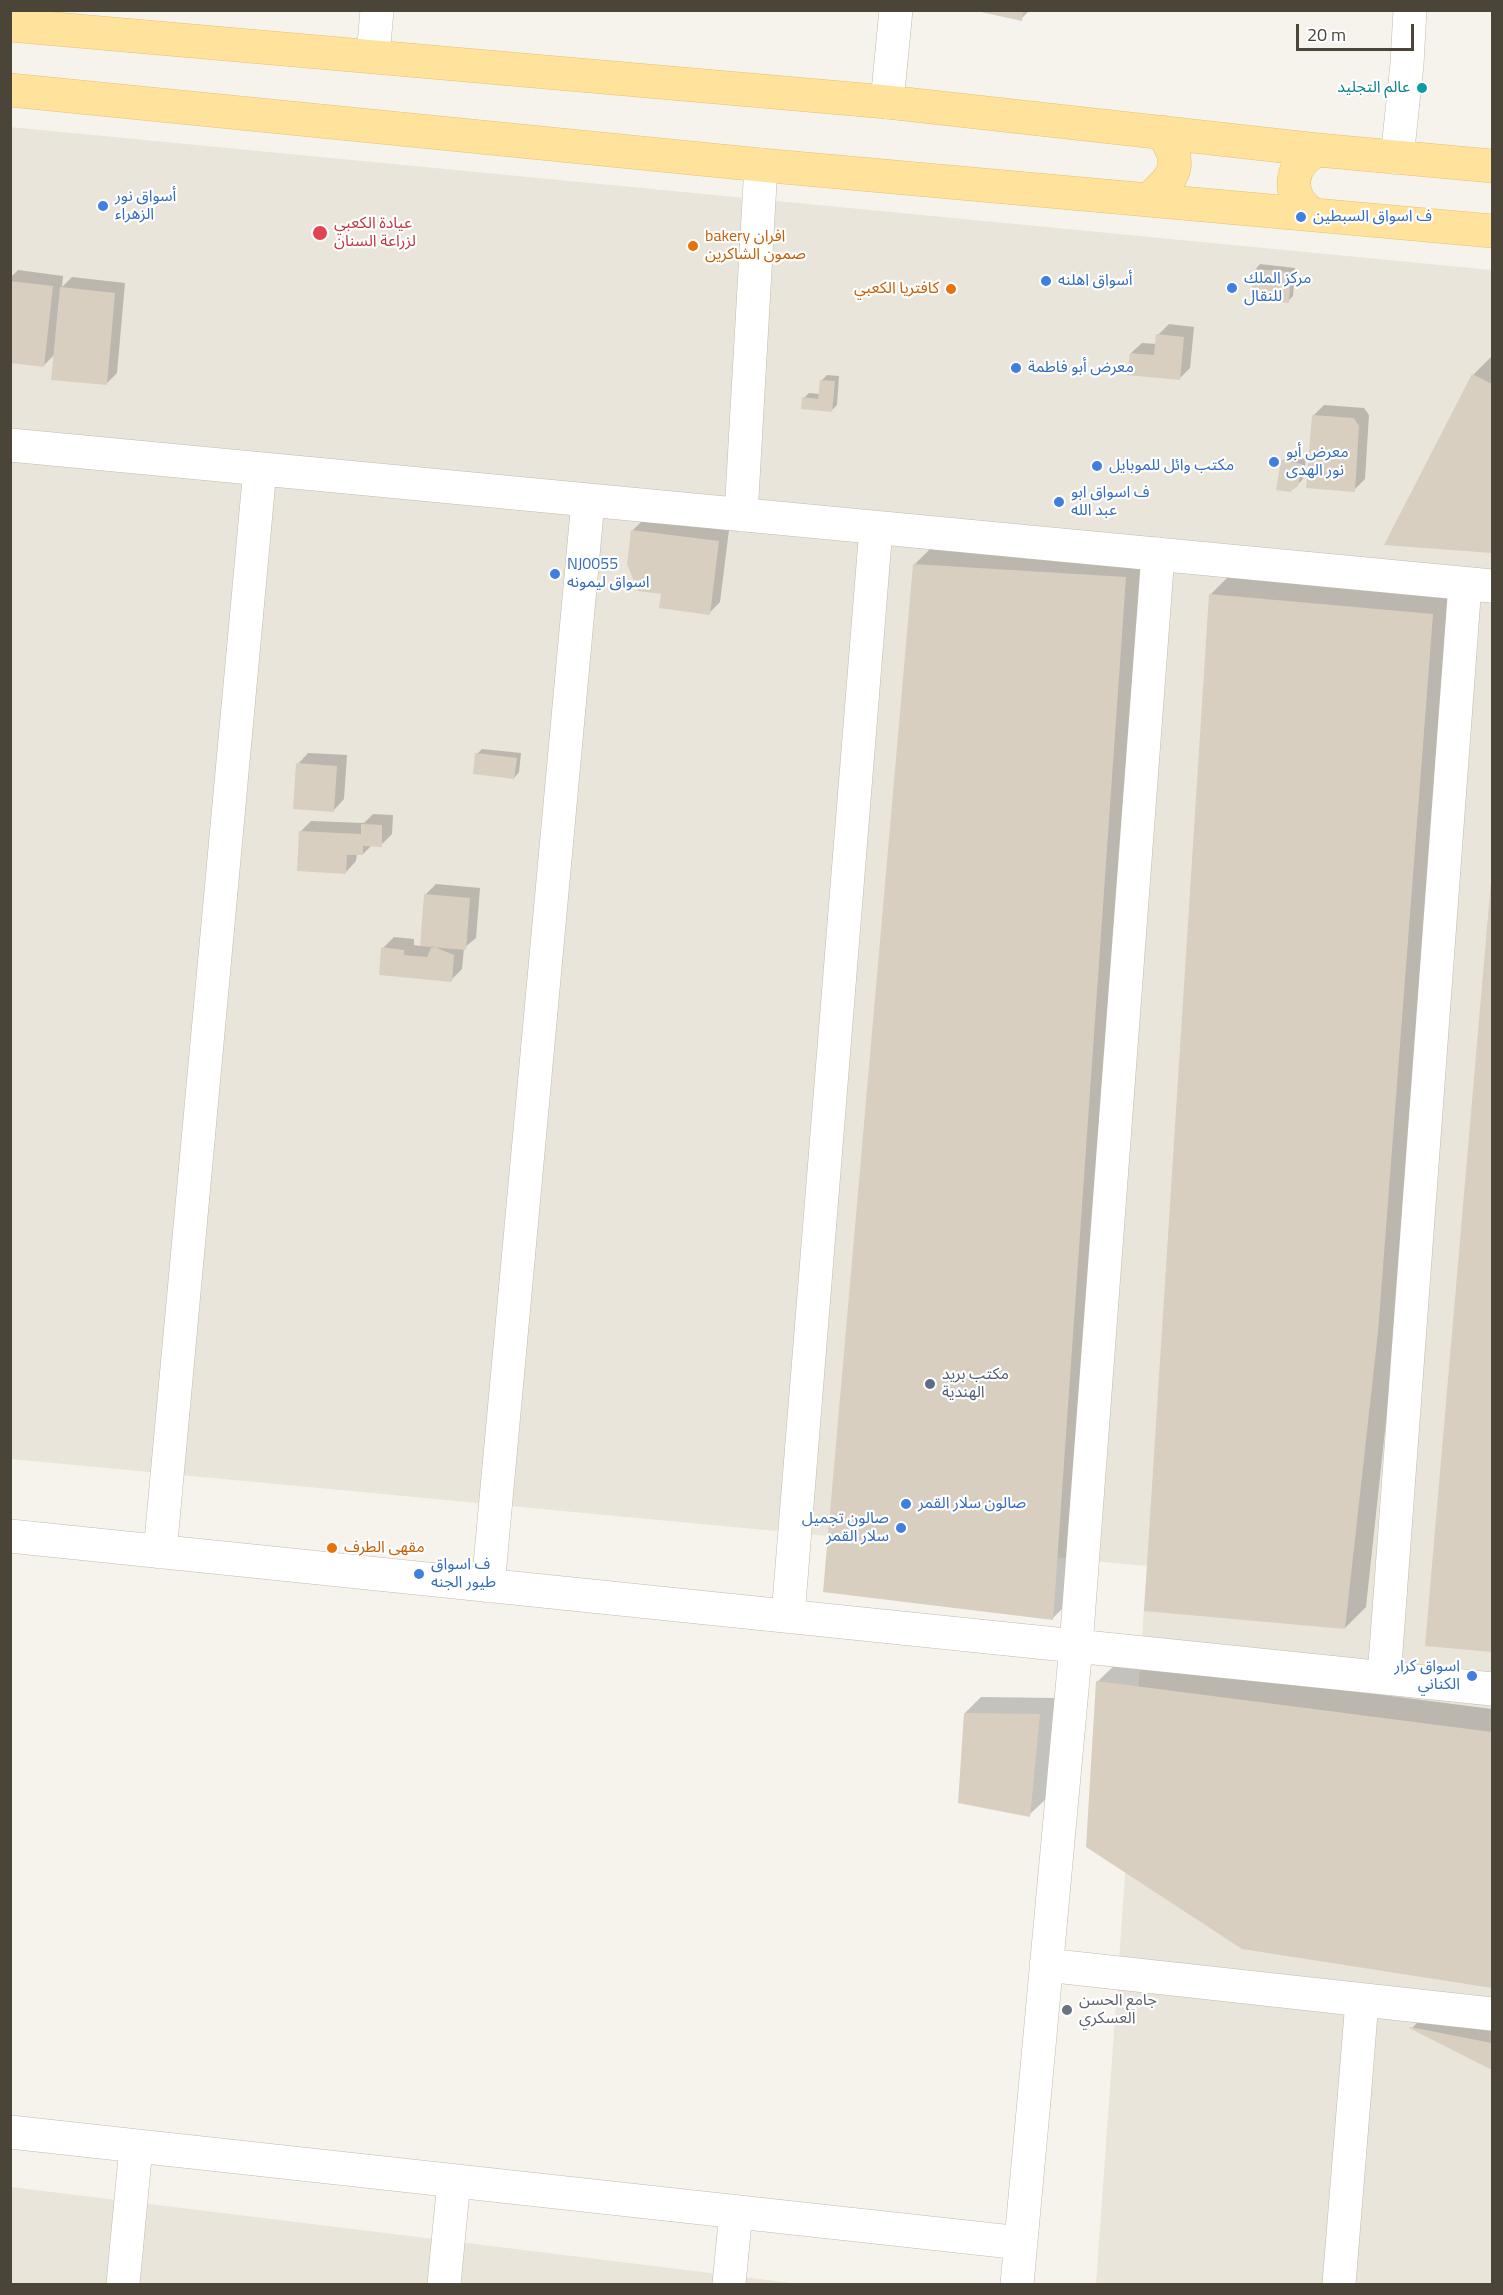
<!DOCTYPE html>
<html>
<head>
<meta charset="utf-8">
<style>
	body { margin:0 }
	#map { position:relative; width:1503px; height:2295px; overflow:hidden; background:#f6f3ec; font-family:"Titillium Web",sans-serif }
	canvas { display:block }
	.frame { position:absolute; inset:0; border:12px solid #4b4439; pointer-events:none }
	.scale { position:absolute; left:1296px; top:24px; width:118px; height:27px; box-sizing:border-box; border:3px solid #4b4439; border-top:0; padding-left:8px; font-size:18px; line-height:21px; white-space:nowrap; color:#4b4439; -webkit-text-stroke:4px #fff; paint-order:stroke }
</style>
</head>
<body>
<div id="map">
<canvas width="1503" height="2295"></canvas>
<div class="frame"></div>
<div class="scale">20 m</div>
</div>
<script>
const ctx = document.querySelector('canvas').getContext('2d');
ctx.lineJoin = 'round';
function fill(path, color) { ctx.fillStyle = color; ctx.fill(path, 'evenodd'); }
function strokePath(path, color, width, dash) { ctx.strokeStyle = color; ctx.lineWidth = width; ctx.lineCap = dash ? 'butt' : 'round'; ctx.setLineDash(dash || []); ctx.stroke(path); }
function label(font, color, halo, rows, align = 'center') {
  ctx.font = font + ' "Titillium Web","Noto Sans Arabic",sans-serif'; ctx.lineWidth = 4.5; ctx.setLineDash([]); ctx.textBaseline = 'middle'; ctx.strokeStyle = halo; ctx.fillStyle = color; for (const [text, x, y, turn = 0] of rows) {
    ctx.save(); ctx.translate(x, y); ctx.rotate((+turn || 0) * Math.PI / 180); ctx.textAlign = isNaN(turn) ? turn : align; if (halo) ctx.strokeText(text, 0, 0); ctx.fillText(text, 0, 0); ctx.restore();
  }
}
const residential = new Path2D(`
	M10,127L1492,270V2284H1096L1147,1566L11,1459Z
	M11,2187L800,2284H11Z`);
const shadow = new Path2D(`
	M974,10H1030L1021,19Z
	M1260,264L1295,268L1293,296L1288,301L1255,270Z
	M18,270L63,276L62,287L72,277L125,283L117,373L106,384L55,354L43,366L10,361V278Z
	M1169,324L1194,327L1190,368L1179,379L1131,353L1142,343L1157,344L1158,335Z
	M1492,356V551L1386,543L1473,375Z
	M827,375L839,376L837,405L832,410L804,398L809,393L820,394L822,380Z
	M1324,405L1364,408L1369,415L1365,479L1354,490L1313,416Z
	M1287,456L1306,459L1303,479L1297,485L1282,461Z
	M643,520L729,530L720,602L709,613L663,592L632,531Z
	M935,544L1146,556L1074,1597L1053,1618L914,565Z
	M1232,573L1454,594L1398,1310L1366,1607L1345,1628L1211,594Z
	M482,749L521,753L519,772L514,778L477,754Z
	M308,753L347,755L344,799L334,810L298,764Z
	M373,814L393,815L392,834L381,845H372L363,854H357L356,861L346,872L300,832L311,821L364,823Z
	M1492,879V1650L1426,1644Z
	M436,884L480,888L476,938L464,948L462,969L451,980L383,948L394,937L414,939V945L421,946L425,895Z
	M1119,1661L1492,1709V1987L1243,1948L1097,1682Z
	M981,1697L1056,1698L1046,1799L1029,1815L965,1713Z
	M1423,2017L1492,2031V2068L1412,2028Z`);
const building = new Path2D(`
	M972,10H1023L1022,21Z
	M1254,269L1291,272L1289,303L1251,299Z
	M10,281L53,286L44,367L10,363Z
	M60,287L115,293L107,385L51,380Z
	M1156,334L1184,337L1180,380L1127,375L1130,353L1154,355Z
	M1472,374L1492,384V553L1384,545Z
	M820,380L835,381L832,412L801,409L802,397L818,399Z
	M1312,415L1354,418L1359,426L1355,492L1306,488Z
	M1281,460L1302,464L1298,486L1290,492L1276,490Z
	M631,530L719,541L710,615L659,608L661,594L638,591L627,564Z
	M913,564L1126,577L1053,1620L823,1592Z
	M1209,594L1433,614L1378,1332L1345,1629L1144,1611Z
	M475,753L517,758L514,779L473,774Z
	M296,763L337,766L334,812L293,809Z
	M361,824L382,825V847L363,846V855H347L346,874L297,871L299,831L361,834Z
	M1491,881H1492V1652L1425,1646Z
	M424,894L470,898L466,950L420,946Z
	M432,946L454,955L452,982L379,975L381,947L404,950V955L427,957Z
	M1096,1681L1492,1732V1988L1242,1949L1086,1847Z
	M964,1713L1040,1714L1030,1817L958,1803Z
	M1410,2027L1492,2043V2070L1409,2028Z`);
const minor = new Path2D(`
	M373,56L377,10
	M887,102L896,10
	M1397,158L1407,64L1410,10
	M10,445L1492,586
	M741,515L761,165
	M10,1536L1492,1689
	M160,1552L260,469
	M488,1586L588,501
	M788,1616L876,528
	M1384,1678L1465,584
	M1046,1965L1492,2014
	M10,2132L1021,2243
	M123,2284L136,2147
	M444,2284L454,2181
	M729,2284L736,2212
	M1017,2284L1076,1646L1158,554
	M1339,2284L1362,2001`);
const major = new Path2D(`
	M10,25L887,102L1318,150L1492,166
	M10,90L761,165L1492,231
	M1148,200C1176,176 1184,165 1162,132
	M1312,214C1285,195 1289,164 1318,150`);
const markers = [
	[1422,88,6,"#0f9aa8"],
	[103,206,6,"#3f7fe0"],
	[1301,217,6,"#3f7fe0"],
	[320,233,8,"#e0444e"],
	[693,246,6,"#e8710a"],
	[1046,281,6,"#3f7fe0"],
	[1232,288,6,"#3f7fe0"],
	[951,289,6,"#e8710a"],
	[1016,368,6,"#3f7fe0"],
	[1274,462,6,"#3f7fe0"],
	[1097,466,6,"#3f7fe0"],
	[1059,502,6,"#3f7fe0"],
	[555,574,6,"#3f7fe0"],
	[930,1384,6,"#5c6f8a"],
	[906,1504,6,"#3f7fe0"],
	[901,1528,6,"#3f7fe0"],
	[332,1548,6,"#e8710a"],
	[419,1574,6,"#3f7fe0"],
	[1472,1676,6,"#3f7fe0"],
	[1067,2010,6,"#6b7280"]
];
const cultureNames = [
	["عالم التجليد",1410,88]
];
const shopNames = [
	["أسواق نور",115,197],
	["الزهراء",115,215],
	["ف اسواق السبطين",1313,217],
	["مركز الملك",1244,279],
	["للنقال",1244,297],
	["أسواق اهلنه",1058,281],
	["معرض أبو فاطمة",1028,368],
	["معرض أبو",1286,453],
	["نور الهدى",1286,471],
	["مكتب وائل للموبايل",1109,466],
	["ف اسواق ابو",1071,493],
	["عبد الله",1071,511],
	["NJ0055",567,565],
	["اسواق ليمونه",567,583],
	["صالون سلار القمر",918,1504],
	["صالون تجميل",889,1519,"right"],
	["سلار القمر",889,1537,"right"],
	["ف اسواق",431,1565],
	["طيور الجنه",431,1583],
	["اسواق كرار",1460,1667,"right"],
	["الكناني",1460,1685,"right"]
];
const healthNames = [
	["عيادة الكعبي",334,224],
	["لزراعة السنان",334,242]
];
const foodNames = [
	["bakery افران",705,237],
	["صمون الشاكرين",705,255],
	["كافتريا الكعبي",939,289,"right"],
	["مقهى الطرف",344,1548]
];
const serviceNames = [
	["مكتب بريد",942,1375],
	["الهندية",942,1393]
];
const worshipNames = [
	["جامع الحسن",1079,2001],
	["العسكري",1079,2019]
];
fill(residential, '#eae5da');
fill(shadow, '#0003');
fill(building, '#d8cfc1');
strokePath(minor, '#c2bbae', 34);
strokePath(major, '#e6c16a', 34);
strokePath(minor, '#fff', 33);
strokePath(major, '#ffe39c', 33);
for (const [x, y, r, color] of markers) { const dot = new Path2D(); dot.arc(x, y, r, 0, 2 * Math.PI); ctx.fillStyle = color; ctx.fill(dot); strokePath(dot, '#fff', 2); }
label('16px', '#0d838f', '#fff', cultureNames, 'right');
label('16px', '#366cbe', '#fff', shopNames, 'left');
label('16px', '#be3a42', '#fff', healthNames, 'left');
label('16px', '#c56008', '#fff', foodNames, 'left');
label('16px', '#4e5e75', '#fff', serviceNames, 'left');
label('16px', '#5b616d', '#fff', worshipNames, 'left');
</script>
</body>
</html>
